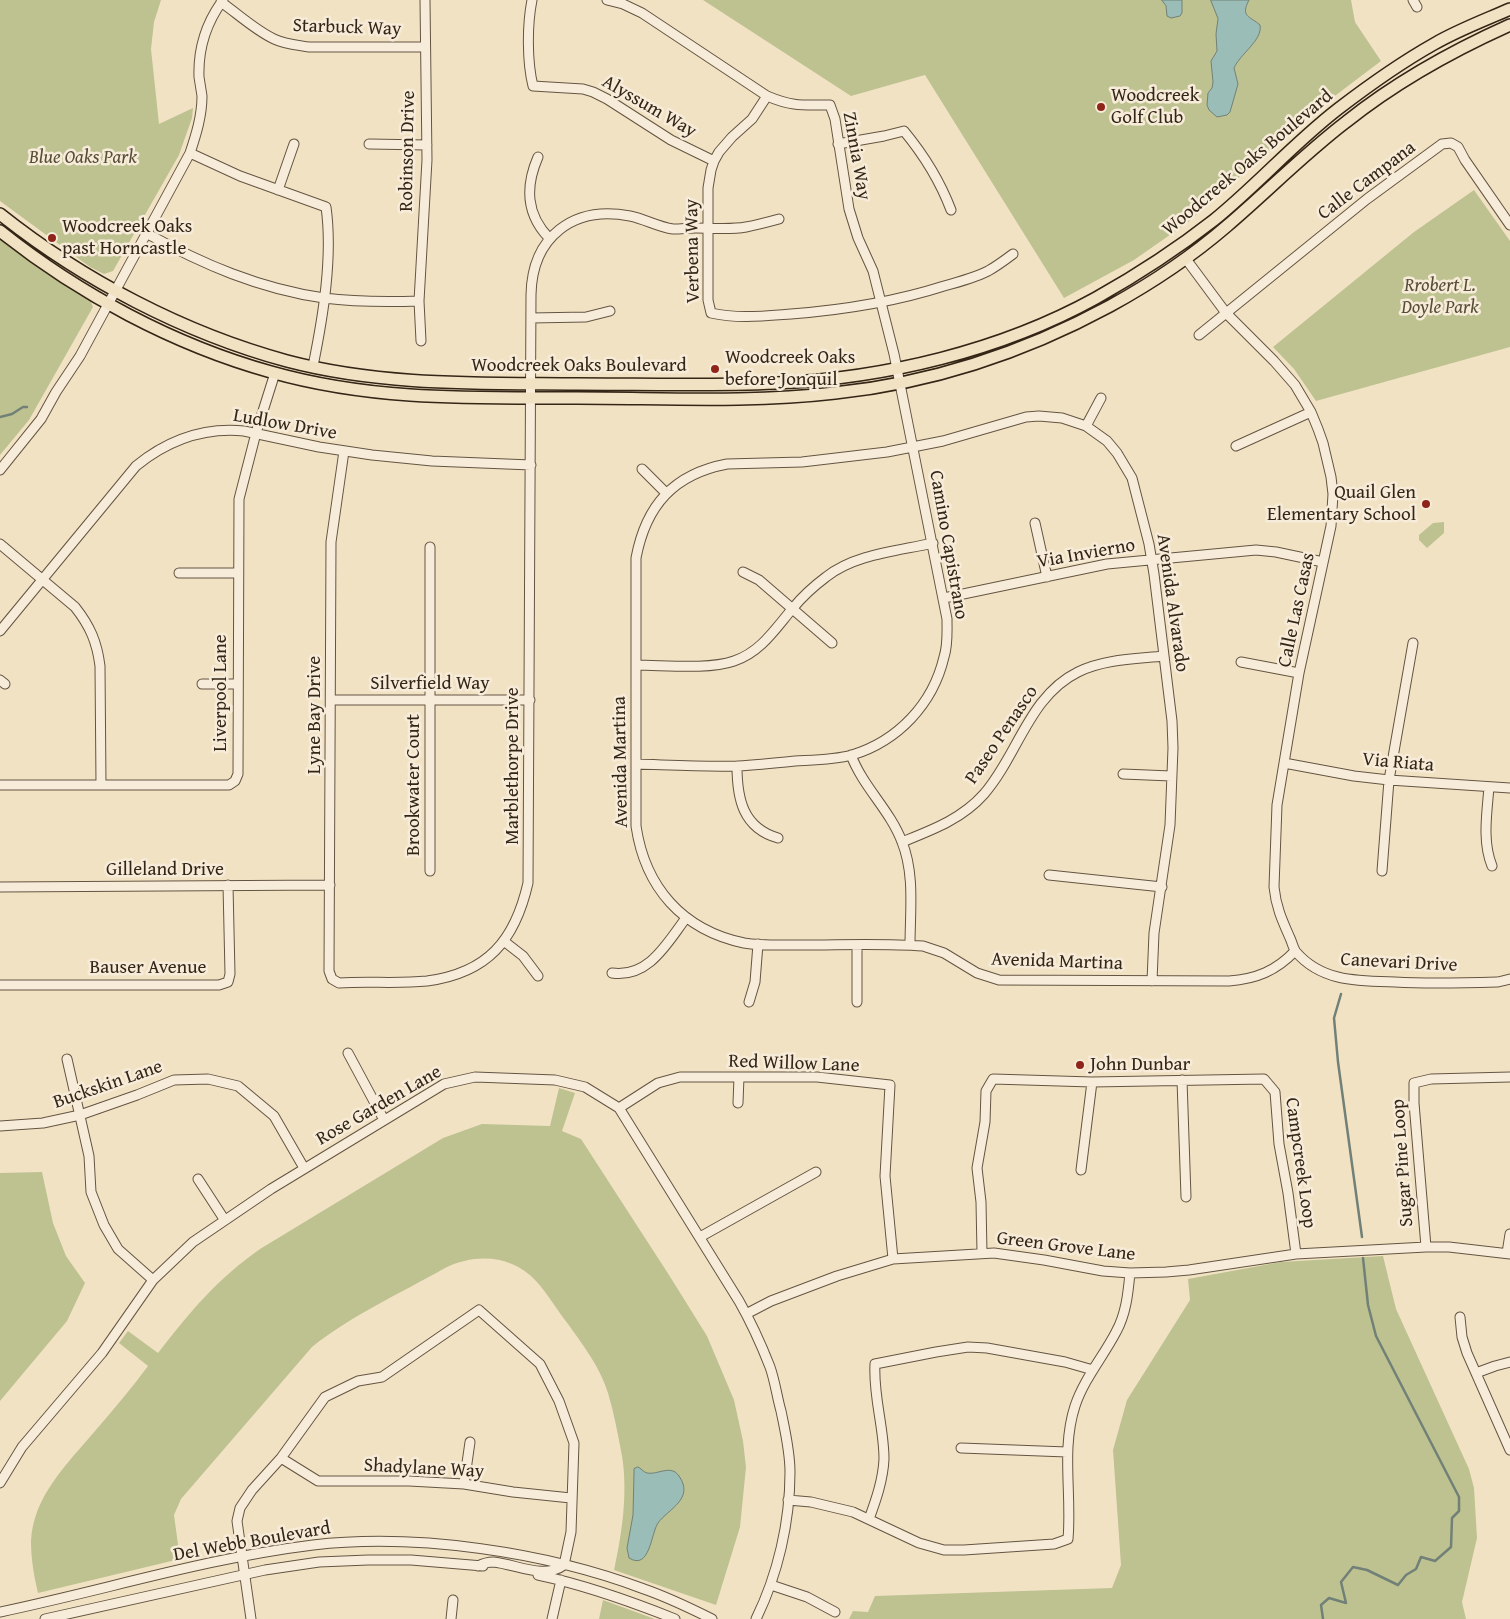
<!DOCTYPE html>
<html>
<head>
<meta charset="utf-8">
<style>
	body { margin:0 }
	canvas { display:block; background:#f2e2c4 }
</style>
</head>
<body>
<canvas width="1510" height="1619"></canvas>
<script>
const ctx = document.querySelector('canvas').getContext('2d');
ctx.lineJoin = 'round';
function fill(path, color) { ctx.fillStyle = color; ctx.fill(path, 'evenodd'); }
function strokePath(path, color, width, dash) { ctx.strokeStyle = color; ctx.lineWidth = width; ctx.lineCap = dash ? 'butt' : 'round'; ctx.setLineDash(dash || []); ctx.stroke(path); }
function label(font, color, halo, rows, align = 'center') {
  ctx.font = font + ' "Gentium Book Plus",serif'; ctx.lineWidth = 5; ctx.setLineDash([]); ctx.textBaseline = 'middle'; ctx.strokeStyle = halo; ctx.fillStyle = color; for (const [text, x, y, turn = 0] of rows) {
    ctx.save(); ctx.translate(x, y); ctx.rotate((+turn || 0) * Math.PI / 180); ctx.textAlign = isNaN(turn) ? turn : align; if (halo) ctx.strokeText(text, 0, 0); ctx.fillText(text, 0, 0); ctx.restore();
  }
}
const green = new Path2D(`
	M0,0H161L154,22L151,49L159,124L193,108L192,118L179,155L113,271L104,274L90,267L0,201Z
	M703,0H1351L1355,22L1381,61L1311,114L1187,223L1134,260L1064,298L925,75L851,96Z
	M1474,190L1510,241V347L1316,401L1294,369L1273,347L1414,232Z
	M0,237L33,263L90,300L93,307L29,420L0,455Z
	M1444,522V533L1427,548L1419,540V535L1433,523Z
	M559,1088L575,1093L562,1131L581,1139L669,1275L707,1336L734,1400L743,1441L746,1467L740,1527L716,1605L614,1570C622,1534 628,1493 622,1456C618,1435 614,1413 608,1393C600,1367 583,1345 568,1324C557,1310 548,1294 536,1281C512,1255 476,1253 445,1268C401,1293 352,1315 312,1347L181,1499L174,1515L180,1559L38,1593C34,1576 31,1559 31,1541C33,1496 68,1463 95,1431C113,1410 131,1389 148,1366L119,1343L128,1331L158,1353C190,1312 217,1279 260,1249L443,1138L482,1124L550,1126Z
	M42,1172L53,1223L66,1256L85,1283L67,1321L0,1401V1173Z
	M1383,1256L1396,1309L1469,1469L1474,1488L1477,1538L1462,1602L1466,1619H849L853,1611L868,1612L875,1596L1112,1588L1121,1565L1113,1450L1127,1400L1190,1300L1188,1279L1281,1262Z
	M603,1600L655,1619H599Z`);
const water = new Path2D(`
	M1162,0H1182V13L1180,16L1171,18L1167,16L1166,6Z
	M1211,0H1249C1240,17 1250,16 1260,25C1263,40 1240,54 1234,68L1238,84L1230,112L1227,115L1217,117L1209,110L1207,105L1208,93L1212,88L1213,82L1211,61L1217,51L1216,34L1218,19Z
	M638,1467C641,1468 643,1472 647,1473C658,1475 671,1464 679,1476C695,1499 668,1509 658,1523C651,1533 650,1571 629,1558L627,1548L633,1515L634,1473V1469Z`);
const stream = new Path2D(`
	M0,417L12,414L23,407H27
	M1341,994L1334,1018L1338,1062L1362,1237
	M1323,1619L1321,1605L1329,1598L1346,1603L1341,1582L1353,1567L1367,1570L1398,1585L1406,1575L1416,1569L1421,1557L1435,1561L1451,1547L1452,1518L1459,1511V1497L1376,1336L1368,1305L1363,1258`);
const minor = new Path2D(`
	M532,0C527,25 527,62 533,86L583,89L593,92L607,99L671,140L714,161
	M607,0L623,4L642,13L767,96C793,107 803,105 830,105L835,119L849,209L858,238L873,271L894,354L947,619C947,632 948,645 944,657C933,704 898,741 852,755C834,760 814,760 795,761C776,763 757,765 738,766C704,767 670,765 636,764
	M1413,0L1417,7
	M221,2C238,14 255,30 274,39C284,44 297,45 309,47H425
	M767,96L752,119L732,137L719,152L714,161L711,170L708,188V300L711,313C737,319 764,316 791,314C843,310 894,302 944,286C959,282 974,278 988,271C997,266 1005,260 1013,254
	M369,144L427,145
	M838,144L884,136L904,131C923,154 940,181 951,210
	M190,153L240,176L326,207C333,257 323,317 313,366
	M538,157C525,187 526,214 549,238
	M278,190L294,144
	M146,233C202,264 260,289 324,298C355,302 388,302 419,301
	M1186,259L1226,313L1274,361L1295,385L1311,412L1318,429L1323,443L1331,477L1333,494L1331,526L1299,673L1277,805L1274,887C1276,907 1282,920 1290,938C1292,942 1293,948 1296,952C1322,982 1358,981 1395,982C1429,984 1463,983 1498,982L1510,979
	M531,318L586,317L610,311
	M1199,335L1367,199L1442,144L1451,143L1458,147L1465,160L1510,225
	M421,341L419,301L427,160L425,0
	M1086,426L1101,398
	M1236,446L1311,412
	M344,451L331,542L329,971L332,979L339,983C368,981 398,984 427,981C488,973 515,940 528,883L531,295C532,237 573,205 630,216C645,219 658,227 673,229C681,229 689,228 696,228C713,228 730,230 746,227C757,225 768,222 779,219
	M642,469L666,493
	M0,470L41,419L56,392L80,356L190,153C196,135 202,116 202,96C201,90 200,83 199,77C198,48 206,23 223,0
	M1035,523L1047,577
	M0,544L75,607C90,626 97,642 100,666L101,785
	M430,547V871
	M743,572L759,580L832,643
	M179,573H238
	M944,598L1107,564L1256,550L1276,552L1323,562
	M0,631L136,466C168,440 203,427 244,431L319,447L372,455L432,461L531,465
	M1241,662L1299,673
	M636,665C664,665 708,670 734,661C761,652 775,629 793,608C802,597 814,586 826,577C855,554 898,551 933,543
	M0,680L5,684
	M202,684H238
	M331,700H530
	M851,755C863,787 890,810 902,842C915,874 910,912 910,945
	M1284,763L1354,776L1389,780L1510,788
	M737,766C737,799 743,828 778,838
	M1123,774L1171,776
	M0,785H229L235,781L238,774L239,499L256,433L275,373
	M1489,787C1487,813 1482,841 1492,866
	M902,842C932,830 962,819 984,794C1018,755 1029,696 1078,672C1104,659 1136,659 1164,656
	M1382,871L1389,780L1413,643
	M1049,875L1162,887
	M0,887L330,885
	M505,942L523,956L538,976
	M857,945V1002
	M612,973C649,978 667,943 686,918
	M1152,981L1154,933L1170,825L1173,748L1172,721L1154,574L1149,544L1132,478L1117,453L1107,441L1086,426L1062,418L1039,416L1026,417L943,441L887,452L802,462L727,464C674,474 646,505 636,558V826C645,887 682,930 744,943C762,946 782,945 801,945C841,945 882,943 923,946L944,953L977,973L999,980L1229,981C1256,979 1276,971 1295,951
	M0,985H219L228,982L230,974L228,885
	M749,1002L755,982L758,944
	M348,1053L384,1120
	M67,1059L89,1156L91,1192L104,1225L118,1249L153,1280
	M1182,1080L1186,1197
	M738,1103L739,1077
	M619,1108L658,1083L680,1077H817L890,1085L885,1176L893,1259
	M0,1126L43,1123L80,1115L137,1095L174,1080L208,1079L238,1086L274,1116L304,1168
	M1081,1170L1092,1082
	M198,1179L224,1219
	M700,1237L816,1172
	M1426,1247L1414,1103V1083L1431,1079L1510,1077
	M982,1253L981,1202L977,1168L985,1122L986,1091L993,1079L1092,1082L1264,1079L1275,1092L1279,1144L1288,1193L1296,1254
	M1507,1253L1510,1234
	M746,1314L771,1301L837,1276L893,1259L994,1253L1044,1260L1103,1271L1130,1273L1166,1272L1189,1270L1296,1254L1426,1247H1449L1510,1254
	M1460,1317L1462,1337L1467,1353L1510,1450
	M1476,1373L1495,1366L1510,1362
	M961,1448L1067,1452
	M281,1458L318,1481H409L464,1484L513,1492L571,1498
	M0,1483L22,1447L102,1353L153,1280L193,1242L271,1189L444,1084L475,1077L555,1080L585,1087L619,1108L739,1301C751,1322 761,1344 770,1367C775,1381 777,1397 781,1411C785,1431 790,1451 790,1472C790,1522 778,1574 756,1619
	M464,1484L470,1442
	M788,1500L811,1502L853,1512L919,1543L944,1550H964L1054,1544L1068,1539C1072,1494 1061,1449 1075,1406C1084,1379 1103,1357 1116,1332C1126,1314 1128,1294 1130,1273
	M869,1519C876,1500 883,1480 884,1459C884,1427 873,1396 875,1364L936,1352L968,1347L987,1348L1065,1362L1093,1370
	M538,1575C585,1585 630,1601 675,1619
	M771,1585L807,1597L835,1612
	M0,1612C105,1590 207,1558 313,1545C417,1533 546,1552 644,1589C667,1597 690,1608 712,1619
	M45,1619L265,1570L319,1562L368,1560H411L483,1566
	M251,1619L237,1521L240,1508L252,1490L281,1458L325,1397L358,1381L382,1377L479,1310L540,1364L559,1401L574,1443L571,1532L564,1565C544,1580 516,1564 493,1562C488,1562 482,1564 478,1566
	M451,1619L453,1600
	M552,1619L561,1580`);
const major = new Path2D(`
	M0,214C83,280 184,333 287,361C382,386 479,383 577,384C643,384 710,386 777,383C885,378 1000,351 1096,298C1137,275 1177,249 1214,220C1257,185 1294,143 1338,109C1368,86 1402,62 1434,44C1458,30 1485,20 1510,9
	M0,231C79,294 174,345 271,372C373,401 473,398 577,398C663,398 749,403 835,393C932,383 1025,352 1110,306C1152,283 1191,257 1227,226C1267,192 1304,154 1346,122C1396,82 1452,51 1510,25`);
const markers = [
	[1101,107,5,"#8f2418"],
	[52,238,5,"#8f2418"],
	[715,369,5,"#8f2418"],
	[1426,504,5,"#8f2418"],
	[1080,1065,5,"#8f2418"]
];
const streetNames = [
	["Starbuck Way",347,28,2],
	["Alyssum Way",649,107,30],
	["Robinson Drive",408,151,-89],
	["Zinnia Way",856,156,80],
	["Woodcreek Oaks Boulevard",1248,163,-40],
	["Calle Campana",1367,181,-37],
	["Verbena Way",693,251,-91],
	["Woodcreek Oaks Boulevard",579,366],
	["Ludlow Drive",285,425,10],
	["Camino Capistrano",948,545,80],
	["Via Invierno",1086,554,-10],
	["Avenida Alvarado",1172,603,82],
	["Calle Las Casas",1297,610,-78],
	["Silverfield Way",430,684],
	["Liverpool Lane",221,693,-90],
	["Lyne Bay Drive",315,715,-90],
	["Paseo Penasco",1002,735,-56],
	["Avenida Martina",621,762,-91],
	["Via Riata",1398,763,5],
	["Marblethorpe Drive",513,766,-90],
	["Brookwater Court",414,785,-90],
	["Gilleland Drive",165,870],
	["Avenida Martina",1057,962,2],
	["Canevari Drive",1399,963,3],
	["Bauser Avenue",148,968],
	["Red Willow Lane",794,1064,2],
	["Buckskin Lane",108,1085,-19],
	["Rose Garden Lane",379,1106,-30],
	["Campcreek Loop",1300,1163,82],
	["Sugar Pine Loop",1403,1163,-94],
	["Green Grove Lane",1066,1247,7],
	["Shadylane Way",424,1469,3],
	["Del Webb Boulevard",252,1542,-10]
];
const poiNames = [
	["Woodcreek",1111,96],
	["Golf Club",1111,118],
	["Woodcreek Oaks",62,227],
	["past Horncastle",62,249],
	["Woodcreek Oaks",725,358],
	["before Jonquil",725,380],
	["Quail Glen",1416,493,"right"],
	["Elementary School",1416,515,"right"],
	["John Dunbar",1090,1065]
];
const parkNames = [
	["Blue Oaks Park",83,158],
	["Rrobert L.",1440,286],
	["Doyle Park",1440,308]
];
fill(green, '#bec291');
fill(water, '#9bbdb7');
strokePath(water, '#728177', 1);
strokePath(stream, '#728177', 2.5);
strokePath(minor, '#645542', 11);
strokePath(major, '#342616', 14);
strokePath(minor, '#f7ecd9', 9);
strokePath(major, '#f2e2c4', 11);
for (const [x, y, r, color] of markers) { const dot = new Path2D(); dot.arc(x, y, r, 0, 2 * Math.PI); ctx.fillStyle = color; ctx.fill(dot); strokePath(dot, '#f7ecd9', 2); }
label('19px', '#342616', '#f7ecd9', streetNames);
label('19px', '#342616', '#f7ecd9', poiNames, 'left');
label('italic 19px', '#564d35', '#f7ecd9', parkNames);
</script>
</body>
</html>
